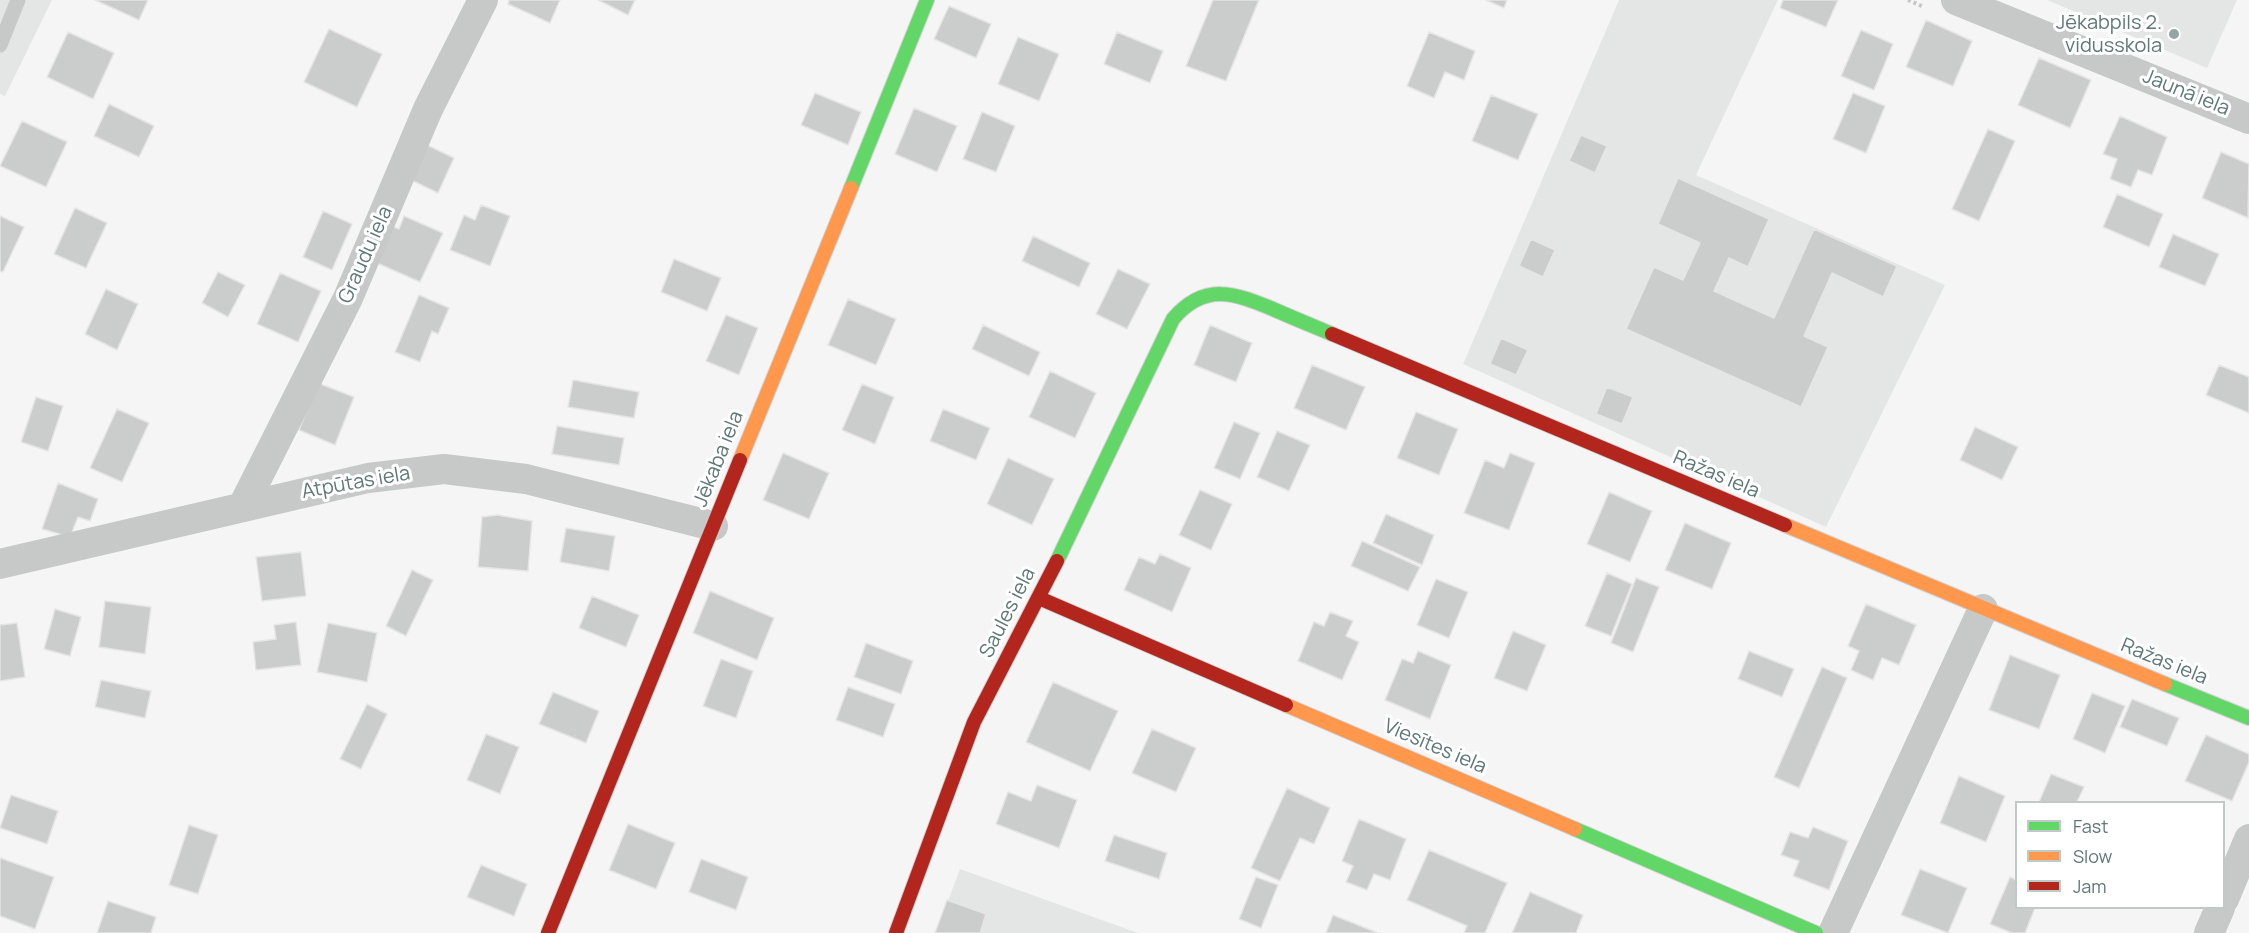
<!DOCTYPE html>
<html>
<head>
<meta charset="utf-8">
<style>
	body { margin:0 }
	#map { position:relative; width:2249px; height:933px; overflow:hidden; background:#f6f5f5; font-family:Manrope,sans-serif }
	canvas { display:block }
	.legend { position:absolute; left:2015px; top:801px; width:210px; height:108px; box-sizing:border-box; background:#fff; border:2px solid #bfc9c8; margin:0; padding:8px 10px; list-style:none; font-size:18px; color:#5e7875 }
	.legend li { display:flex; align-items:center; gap:12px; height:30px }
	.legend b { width:30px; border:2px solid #bfc9c8 }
</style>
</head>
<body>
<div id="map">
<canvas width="2249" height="933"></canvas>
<ul class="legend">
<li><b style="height:8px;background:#63d668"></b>Fast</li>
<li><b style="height:8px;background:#ff974d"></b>Slow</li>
<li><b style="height:8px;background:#b3261e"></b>Jam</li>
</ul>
</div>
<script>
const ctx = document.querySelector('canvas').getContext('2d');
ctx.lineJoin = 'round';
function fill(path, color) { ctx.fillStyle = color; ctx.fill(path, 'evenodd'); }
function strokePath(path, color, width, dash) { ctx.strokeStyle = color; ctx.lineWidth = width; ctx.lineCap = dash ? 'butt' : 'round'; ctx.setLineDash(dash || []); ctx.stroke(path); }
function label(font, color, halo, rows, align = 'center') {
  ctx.font = font + ' Manrope,sans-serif'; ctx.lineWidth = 6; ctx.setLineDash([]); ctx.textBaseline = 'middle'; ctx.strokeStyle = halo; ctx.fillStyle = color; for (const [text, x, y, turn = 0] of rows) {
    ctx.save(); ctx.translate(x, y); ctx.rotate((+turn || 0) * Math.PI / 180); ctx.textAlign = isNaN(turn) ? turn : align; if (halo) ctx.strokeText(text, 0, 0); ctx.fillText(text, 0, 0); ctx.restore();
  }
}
const built = new Path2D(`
	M0,0H52L5,96L0,94Z
	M1619,0H1778L1696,175L1945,285L1826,527L1463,364Z
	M2047,0H2237L2207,68Z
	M960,869L1138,933H936Z`);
const building = new Path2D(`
	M95,0H148L139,20Z
	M509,0H560L550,23L508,4Z
	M598,0H635L628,15Z
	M1213,0H1259L1226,81L1186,66Z
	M1486,0H1507L1504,8Z
	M1783,0H1838L1826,27L1780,8Z
	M949,6L991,24L976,58L934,39Z
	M1926,20L1972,41L1953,86L1906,67Z
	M329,29L382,54L357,107L304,82Z
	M1861,30L1893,44L1874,90L1841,76Z
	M68,32L114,53L93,99L47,77Z
	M1117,32L1163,51L1150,83L1104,64Z
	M1429,32L1475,51L1464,80L1445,72L1434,98L1407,86Z
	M1018,37L1059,54L1039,101L998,84Z
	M2039,58L2091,80L2070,128L2018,105Z
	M815,93L861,112L848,145L801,125Z
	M1853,93L1885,106L1866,153L1833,139Z
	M1491,95L1538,114L1518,160L1472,141Z
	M109,104L154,126L139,157L94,136Z
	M914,108L957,126L937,172L895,154Z
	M982,112L1015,126L996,172L963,159Z
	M2120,116L2167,137L2152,175L2138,170L2131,187L2110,179L2117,159L2103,154Z
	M22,121L67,142L46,187L0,166Z
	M1988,129L2015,141L1979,221L1952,209Z
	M1581,135L1607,146L1595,173L1569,161Z
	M423,143L454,158L438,193L407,178Z
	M2221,152L2249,164L2248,218L2202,198Z
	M1678,178L1769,219L1748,267L1729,258L1714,291L1774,318L1814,229L1897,266L1883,297L1832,273L1804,336L1828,347L1801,407L1626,329L1654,267L1683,280L1700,243L1658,224Z
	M2117,194L2163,214L2149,247L2103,227Z
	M481,205L510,216L490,266L450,250L464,215L475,220Z
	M75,208L107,223L86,268L54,254Z
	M323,211L352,224L332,270L303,257Z
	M0,216L24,227L3,272L0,271Z
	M404,216L443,233L420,282L370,260L387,224L399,229Z
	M2173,234L2219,254L2205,286L2159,267Z
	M1033,236L1090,263L1079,287L1022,261Z
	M1531,239L1555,250L1543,277L1519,266Z
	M674,259L721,278L707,311L661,292Z
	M1118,269L1150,284L1127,329L1096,314Z
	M218,272L245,285L228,317L202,303Z
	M280,273L321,291L298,342L257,324Z
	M106,289L138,304L117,350L85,334Z
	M419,295L449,308L438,334L432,331L420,362L395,352Z
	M848,299L896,319L876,365L828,345Z
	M726,315L758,328L739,375L706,361Z
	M983,325L1040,352L1029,376L972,349Z
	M1210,325L1252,343L1236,382L1194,365Z
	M1501,338L1528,350L1516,375L1490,364Z
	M1312,365L1365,387L1346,430L1294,408Z
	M2219,365L2249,377V413L2206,395Z
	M1050,371L1096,393L1075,438L1029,417Z
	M573,380L639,392L634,418L568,407Z
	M318,383L354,397L335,445L299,430Z
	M862,384L894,397L875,444L842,430Z
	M1607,387L1633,397L1622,424L1596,414Z
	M36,397L63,406L48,451L21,442Z
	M117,409L149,423L122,482L90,468Z
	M943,409L990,428L976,460L930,441Z
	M1416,412L1458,429L1439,475L1397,458Z
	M1234,422L1260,433L1240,479L1214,468Z
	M557,426L624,438L619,465L552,454Z
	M1975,427L2018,447L2002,480L1960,460Z
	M1277,431L1310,445L1289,491L1257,477Z
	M783,453L829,473L809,519L763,500Z
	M1510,453L1535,463L1509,530L1464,513L1485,460L1504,468Z
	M1008,458L1054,479L1032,525L987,504Z
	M58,483L98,499L90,521L78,517L70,537L42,529Z
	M1200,490L1232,504L1211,550L1179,535Z
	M1609,492L1652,511L1630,562L1587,544Z
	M1386,514L1434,535L1422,565L1373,543Z
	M497,515L532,521L528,571L478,567L482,517Z
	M1685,523L1731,543L1712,589L1665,570Z
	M566,528L615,536L609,571L560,562Z
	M1362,541L1420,567L1408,591L1351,566Z
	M301,552L306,596L262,601L256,557Z
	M1160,554L1191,568L1172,612L1124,590L1139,557L1155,564Z
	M412,570L433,580L406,636L386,626Z
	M1607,573L1632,584L1611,636L1585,626Z
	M1636,578L1659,587L1633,652L1611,643Z
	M1436,579L1468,592L1449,638L1417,625Z
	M710,591L774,618L757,660L693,633Z
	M592,596L639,615L626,647L579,628Z
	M105,601L151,607L145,654L99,647Z
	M1866,604L1916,625L1899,665L1882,658L1873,680L1851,670L1859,651L1848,646Z
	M55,609L81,617L70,656L44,649Z
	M1330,612L1353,621L1346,636L1359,642L1342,680L1298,661L1314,622L1324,626Z
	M296,622L301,665L256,670L253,642L276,639L274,625Z
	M17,623L25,677L0,681V625Z
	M328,623L377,633L367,682L317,672Z
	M1513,631L1546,645L1527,691L1494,678Z
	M866,643L913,661L901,694L854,677Z
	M1418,651L1451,665L1430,719L1385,700L1402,659L1413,663Z
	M1749,651L1794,669L1782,697L1738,679Z
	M2010,655L2060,675L2039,729L1989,710Z
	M721,659L753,671L736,718L703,706Z
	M1822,667L1847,678L1799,788L1774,777Z
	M101,680L151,691L145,718L95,707Z
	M1053,682L1118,711L1090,771L1026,742Z
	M848,687L895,704L883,737L836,720Z
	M553,692L599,711L586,743L539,724Z
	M2092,693L2125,706L2105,753L2073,739Z
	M2132,699L2179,718L2167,746L2120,727Z
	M367,704L387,714L361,769L340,759Z
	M1152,729L1196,748L1176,792L1132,773Z
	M486,734L519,747L500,794L467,780Z
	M2206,735L2249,754V762L2232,801L2185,781Z
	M2051,774L2084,787L2077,802H2039Z
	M1959,776L2005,796L1986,842L1940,823Z
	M1037,785L1077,800L1059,848L996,824L1008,792L1031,801Z
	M1287,788L1330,808L1314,844L1300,838L1280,881L1251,868Z
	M11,795L58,811L47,844L0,828Z
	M1359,819L1406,839L1390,880L1374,874L1367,890L1346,882L1353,866L1342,861Z
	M628,824L675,843L656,889L609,870Z
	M189,825L218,835L198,894L169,885Z
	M1813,827L1848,841L1829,890L1793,876L1799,861L1781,855L1790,832L1808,838Z
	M1114,835L1167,853L1159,879L1105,861Z
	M1429,850L1507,883L1485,933H1464L1467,926L1407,900Z
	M0,858L54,877L35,929L0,916Z
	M701,859L748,877L736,910L689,892Z
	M481,865L527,884L514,916L467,897Z
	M1920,869L1967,888L1948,933L1901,915Z
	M1256,877L1278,885L1261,928L1239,919Z
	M2010,877L2016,880V908H2035L2025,933H2012L1990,924Z
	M1530,892L1583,915L1576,933H1512Z
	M947,900L986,914L980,933H935Z
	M108,901L156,917L151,933H97Z
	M1333,915L1378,933H1326Z`);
const path = new Path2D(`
	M1908,0L1924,7`);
const lane = new Path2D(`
	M0,45L18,0`);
const street = new Path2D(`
	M1956,0L2249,119
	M243,506L348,298L428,109L483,0
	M0,564L368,478L444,469L526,479L713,526
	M2224,899L2249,839
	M1833,933L1983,609
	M2209,933L2220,908`);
const fast = new Path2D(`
	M851,188L927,0
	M1057,561L1173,319C1205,282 1234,293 1273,309C1293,318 1313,326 1332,334
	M2165,684L2249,718
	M1575,829L1816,933`);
const slow = new Path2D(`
	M740,460L851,188
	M1785,525L2165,684
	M1286,705L1575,829`);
const jam = new Path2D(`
	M1332,334L1785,525
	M1039,598L1286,705
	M548,933L740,460
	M896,933L974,722L1057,561`);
const markers = [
	[2174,34,6,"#93a4a2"]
];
const poiNames = [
	["Jēkabpils 2.",2162,23],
	["vidusskola",2162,46]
];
const streetNames = [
	["Jaunā iela",2186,93,22],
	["Graudu iela",366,255,-66],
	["Jēkaba iela",719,459,-68],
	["Ražas iela",1716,475,23],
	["Atpūtas iela",356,483,-10],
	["Saules iela",1008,613,-63],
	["Ražas iela",2164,662,22],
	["Viesītes iela",1435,747,23]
];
fill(built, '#e4e6e5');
fill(building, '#cbcdcd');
strokePath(building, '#e6e4e4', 1.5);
strokePath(fast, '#d1d2d2', 16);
strokePath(slow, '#d1d2d2', 16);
strokePath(jam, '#d1d2d2', 16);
strokePath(path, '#c5c6c6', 4, [3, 3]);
strokePath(lane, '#c6c9c8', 15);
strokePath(street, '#c6c9c8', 30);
strokePath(fast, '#63d668', 14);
strokePath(slow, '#ff974d', 14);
strokePath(jam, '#b3261e', 14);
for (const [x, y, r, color] of markers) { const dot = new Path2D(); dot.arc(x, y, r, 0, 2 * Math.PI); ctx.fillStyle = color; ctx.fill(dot); strokePath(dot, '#fff', 2); }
label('20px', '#5e7875', '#fff', poiNames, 'right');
label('20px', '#5e7875', '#fff', streetNames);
</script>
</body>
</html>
